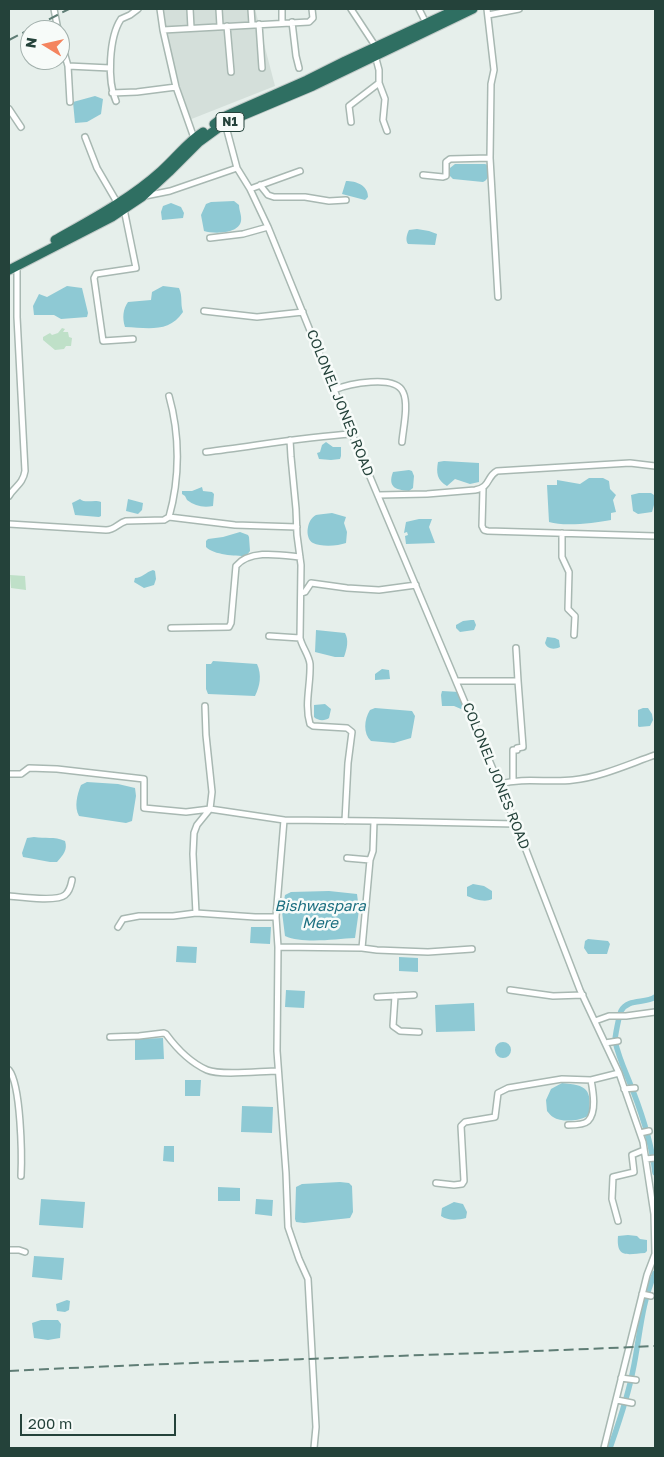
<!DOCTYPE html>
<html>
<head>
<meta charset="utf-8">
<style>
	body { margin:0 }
	#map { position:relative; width:664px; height:1457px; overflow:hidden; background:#e6efeb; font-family:"Golos Text",sans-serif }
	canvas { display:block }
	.frame { position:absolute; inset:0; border:10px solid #24423a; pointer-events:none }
	.north { position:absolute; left:20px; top:20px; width:50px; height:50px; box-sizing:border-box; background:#f7fbf9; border:1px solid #a3b1ad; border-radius:50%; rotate:279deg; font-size:14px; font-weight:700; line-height:20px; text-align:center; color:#24423a }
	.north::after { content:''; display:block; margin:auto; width:18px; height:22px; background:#f4845f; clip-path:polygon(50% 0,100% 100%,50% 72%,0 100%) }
	.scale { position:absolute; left:20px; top:1414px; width:156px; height:22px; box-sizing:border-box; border:2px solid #24423a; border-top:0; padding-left:6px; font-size:15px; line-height:18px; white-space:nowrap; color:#24423a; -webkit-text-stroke:4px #f7fbf9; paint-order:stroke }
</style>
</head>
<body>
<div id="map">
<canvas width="664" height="1457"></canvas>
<div class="frame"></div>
<div class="north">N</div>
<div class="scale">200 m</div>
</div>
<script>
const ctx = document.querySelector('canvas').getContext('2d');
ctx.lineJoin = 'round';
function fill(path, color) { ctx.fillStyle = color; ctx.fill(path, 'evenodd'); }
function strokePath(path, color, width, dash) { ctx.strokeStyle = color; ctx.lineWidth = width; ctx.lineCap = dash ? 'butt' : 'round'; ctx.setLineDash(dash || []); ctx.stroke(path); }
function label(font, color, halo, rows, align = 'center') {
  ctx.font = font + ' "Golos Text",sans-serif'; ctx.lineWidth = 5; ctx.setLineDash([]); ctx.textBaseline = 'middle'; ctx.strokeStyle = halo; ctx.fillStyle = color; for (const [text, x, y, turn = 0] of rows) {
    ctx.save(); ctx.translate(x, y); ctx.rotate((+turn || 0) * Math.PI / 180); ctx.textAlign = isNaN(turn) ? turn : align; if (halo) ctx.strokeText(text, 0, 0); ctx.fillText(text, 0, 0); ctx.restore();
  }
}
const built = new Path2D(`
	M163,9H255L275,86L189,120L160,11Z`);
const green = new Path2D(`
	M62,328L65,329L63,332H68L69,337L72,338L71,346H66L64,349L55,350L43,340V337L50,333L52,335L58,333Z
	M10,575L25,576L26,590L11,588Z`);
const water = new Path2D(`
	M95,96L103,99L101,114L87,122L75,123L73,102Z
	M455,164H485L488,165C489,172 490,179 483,182L453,179L448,174L450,168Z
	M346,181C356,181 368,185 368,197L365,200L342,194Z
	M234,201L239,205C239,210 242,216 241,221C239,234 214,234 204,231L201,215L206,204L211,202Z
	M171,203L181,207L184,213L183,218L162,220L161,212L163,206Z
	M417,229L429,231L437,234L435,245L408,244C405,240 407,234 409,230Z
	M67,286L82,288L88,313L87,317L61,319L54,315H34L33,306L39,294L47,297Z
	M163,286L179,288C183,297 180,303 183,312C169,333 148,328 125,327C122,318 123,309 128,302L151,300L152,292Z
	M326,442L333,447H341V456L340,459L331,460L319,459L317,453L320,452L322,445Z
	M444,461L479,463V482L470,484L455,479L447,486C437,480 436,473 438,462Z
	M409,470L412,471L414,476L413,488L409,491C397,490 387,488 393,472Z
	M589,478H603L609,481L610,489L616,495L613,500L616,512L611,513V520C594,523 565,527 549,522L547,485H557V480L580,484Z
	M202,487L203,491L212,492L214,494L213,506C203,508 195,506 187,500L185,496L182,494V491H192Z
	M639,493H651L654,495V505L652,512L638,514L633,511L631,495Z
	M80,499C86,504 94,499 101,502V516L99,517L75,515L72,503Z
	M128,499L143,503L142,510L138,514L126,511Z
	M332,513L346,517L344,523L347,532L346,543C338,546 321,547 313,543C304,538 307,519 316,515C320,514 327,514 332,513Z
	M419,519H432L429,527L435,543L406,544L405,536L408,535L407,532L404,533L406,522Z
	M240,532L248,535L249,537L250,551L246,556C235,556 214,555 206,547V541L208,539L223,537Z
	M153,570L155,571L156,579L154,585L144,588L134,582L135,578C142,578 146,572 153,570Z
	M471,620H474L476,625L474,630L460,632L456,628V625L463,621Z
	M316,630L345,633C349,640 347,649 344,657H335L315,652Z
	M547,637L555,638L559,640L560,647C554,650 547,649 545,643Z
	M213,661L257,664C262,675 260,686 255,696L208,694L206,689V664H211Z
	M382,669L389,670L390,679L375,680V674Z
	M442,691L459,692L464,708L461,709L454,706H442L441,695Z
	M325,704L331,709L329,718C325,721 318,721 314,717V705Z
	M375,708L412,711L415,716L411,738L394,743L371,741C363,734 364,719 370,710Z
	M643,708H648L652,714L653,720L650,726L639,727L638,726V710Z
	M87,782L118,784L135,788L136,796L132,821L126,823L79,816C74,807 77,795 81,785Z
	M34,837C45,839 54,836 65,841C68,850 63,855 57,862H50L23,857L22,853L27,838Z
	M473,884L484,886L492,891V899C485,903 474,899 467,896V887Z
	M329,891L357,894L359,910L355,938C335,939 303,944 285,936L282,912L285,895L291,892Z
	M251,927H271L270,944L250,943Z
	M588,939L608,941L610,944L607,954H588L584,948L585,941Z
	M177,946L197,947L196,963L176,962Z
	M399,957L418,958V972L399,971Z
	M286,990L305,991L304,1008L285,1007Z
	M474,1003L475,1031L436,1032L435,1005Z
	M163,1038L164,1059L135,1060V1039Z
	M495 1050a8 8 0 1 1 16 0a8 8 0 1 1-16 0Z
	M185,1080H201L200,1096H185Z
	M562,1083C587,1085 592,1089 589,1115C582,1121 562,1123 553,1117C551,1116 549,1113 547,1111L546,1100L551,1089Z
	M242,1106L273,1107L272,1133L241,1132Z
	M164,1146H174V1162L163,1161Z
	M340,1182L349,1183L352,1186L353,1212L350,1218L304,1223L296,1222L295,1219L296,1187L302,1184Z
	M218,1187L240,1188V1201H218Z
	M41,1199L85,1202L83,1228L39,1225Z
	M256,1199L273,1200L272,1216L255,1214Z
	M454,1202L463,1204L467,1212L466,1218C458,1220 448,1221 441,1216L442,1208Z
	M628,1235L637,1236L640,1239L647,1240V1251L645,1253C628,1254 616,1259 618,1236Z
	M34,1256L64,1258L62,1280L32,1277Z
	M67,1300L70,1301L69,1310L65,1312L57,1311L56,1304Z
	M58,1320L61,1324L60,1338L48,1340L34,1338L32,1323L41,1320Z`);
const canal = new Path2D(`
	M655,997C645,1004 628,998 621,1011C619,1016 615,1036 615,1041C619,1059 627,1075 633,1091C643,1117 652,1145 655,1173
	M610,1448C619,1422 628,1397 633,1370C640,1337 641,1304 655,1273`);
const street = new Path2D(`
	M54,9L58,30
	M160,9L163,30L176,87L194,138
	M190,9L191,28
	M219,9L220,26
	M251,9L252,24
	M282,9V23
	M351,9L376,47
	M419,9L427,25
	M487,9L494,70L491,84L490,158L498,297
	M488,15L519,9
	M292,22L296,56L299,68
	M259,24L262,68
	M227,26L231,72
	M163,30L309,22L313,18L312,9
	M60,38L68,66L70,102
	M375,55L379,70V83L385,99L383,120L387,131
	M68,66L110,68
	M112,93L137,92L176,87
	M116,101C107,81 109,37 121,19L130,15L138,9
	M9,109L21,127
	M351,122L349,106L379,83
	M225,123L237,168L250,189L268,227L352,434L516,824L580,990L619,1073L643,1142L654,1214L655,1254L647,1275L604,1448
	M85,137L97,168L118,204
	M423,175L443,177L446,176V162L450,159L490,158
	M260,185L268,195L274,197H305L329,201L346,200
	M250,189L300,171
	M145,196L170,191L237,168
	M124,209L136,268L96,274L94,278L103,341L133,339
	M210,238L243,234L268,227
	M204,311L257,317L303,312
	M334,390C348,384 395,374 403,392C409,404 403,429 402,442
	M290,440L291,457L296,509L297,535L301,565L300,638C302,647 309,655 310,664C311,684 304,704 310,724L313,726L347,728L352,732L348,763L345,821
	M206,452C255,446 303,437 352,434
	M483,489L482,526L484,530L488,531L655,536
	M379,495L427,494L475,490C491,487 486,477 497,471L630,463L655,466
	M9,496C14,487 23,484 25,471L17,317V266
	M169,517C180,478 180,435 169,396
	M9,524L106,530C115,530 118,523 126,521L164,520L169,517L235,525L297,527
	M562,533V557L569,572L568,609L575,616L574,635
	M302,593L305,592L311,583L347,588L379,590L416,585
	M171,628L229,627L231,623L236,566C250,549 281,555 300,557
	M269,636L300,638
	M457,681H518L516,648
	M9,774H21L29,768L57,769L144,779V808L186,812L210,809L284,820
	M513,781V750H517V748L523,747L518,681
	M500,784C524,777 549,783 573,780C601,777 629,764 655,755
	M347,858L370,860L373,851L374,821L516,824
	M9,896C20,897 57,902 65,895C70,891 71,885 72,880
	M196,913L193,854L194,833L197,825L210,809L212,792L206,735L205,706
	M276,917L278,947L362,948L377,950L428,952L472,949
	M118,927L123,919L139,916H173L196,913L255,917H276L284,820L374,821
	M278,947L277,1051L286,1173L288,1227L299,1259L308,1279L316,1427L314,1448
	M362,948L370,860
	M510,990L553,996L583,995
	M395,996L393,1026L400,1031L419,1032
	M377,997L414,995
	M595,1021L609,1016H626L655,1012
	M110,1037L139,1036L164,1033L166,1034C177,1049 189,1062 207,1070C221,1076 261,1071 278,1071
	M605,1043L618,1041
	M9,1070C21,1085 22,1155 21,1176
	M624,1089L635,1088
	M568,1125C574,1125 584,1125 588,1121C597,1112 593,1091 591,1080
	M640,1133L649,1131
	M646,1159L655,1158
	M436,1183L454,1185L462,1184L464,1181L461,1126L465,1122L495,1117L498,1093L508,1088L562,1079L591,1080L619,1073
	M618,1221L612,1199L613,1177L634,1172L632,1155L644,1150
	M9,1250H19L25,1252
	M642,1294L651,1296
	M621,1378L636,1380
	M617,1400L632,1403`);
const highway = new Path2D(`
	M214,124L223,117L307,80L345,61L457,9
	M55,240C92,219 130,199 161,171C176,158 187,142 203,132
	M9,270L112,217L142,197L169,172L199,142L225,123L313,86L473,9`);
const rail = new Path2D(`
	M9,40L69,9
	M9,1371C224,1360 440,1356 655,1346`);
const shields = [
	[230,122,28]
];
const shieldNames = [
	["N1",230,122]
];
const streetNames = [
	["COLONEL JONES ROAD",340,403,68],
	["COLONEL JONES ROAD",496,776,68]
];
const waterNames = [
	["Bishwaspara",320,906],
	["Mere",320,923]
];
fill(built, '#d4dfda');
fill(green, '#bfe0c8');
fill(water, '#8ec9d4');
strokePath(canal, '#8ec9d4', 5.5);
strokePath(street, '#a8b8b2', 8);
strokePath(highway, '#c2cac8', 11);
strokePath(street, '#fff', 5);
strokePath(highway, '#2f6f62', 9);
strokePath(rail, '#5f7d75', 2, [10, 5]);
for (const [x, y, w] of shields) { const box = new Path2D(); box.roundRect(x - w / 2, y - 9.5, w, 19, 4); ctx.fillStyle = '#f7fbf9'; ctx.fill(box); strokePath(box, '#24423a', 1); }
label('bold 12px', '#24423a', null, shieldNames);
label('14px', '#24423a', '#f7fbf9', streetNames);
label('italic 15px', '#1c6f80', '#f7fbf9', waterNames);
</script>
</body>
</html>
